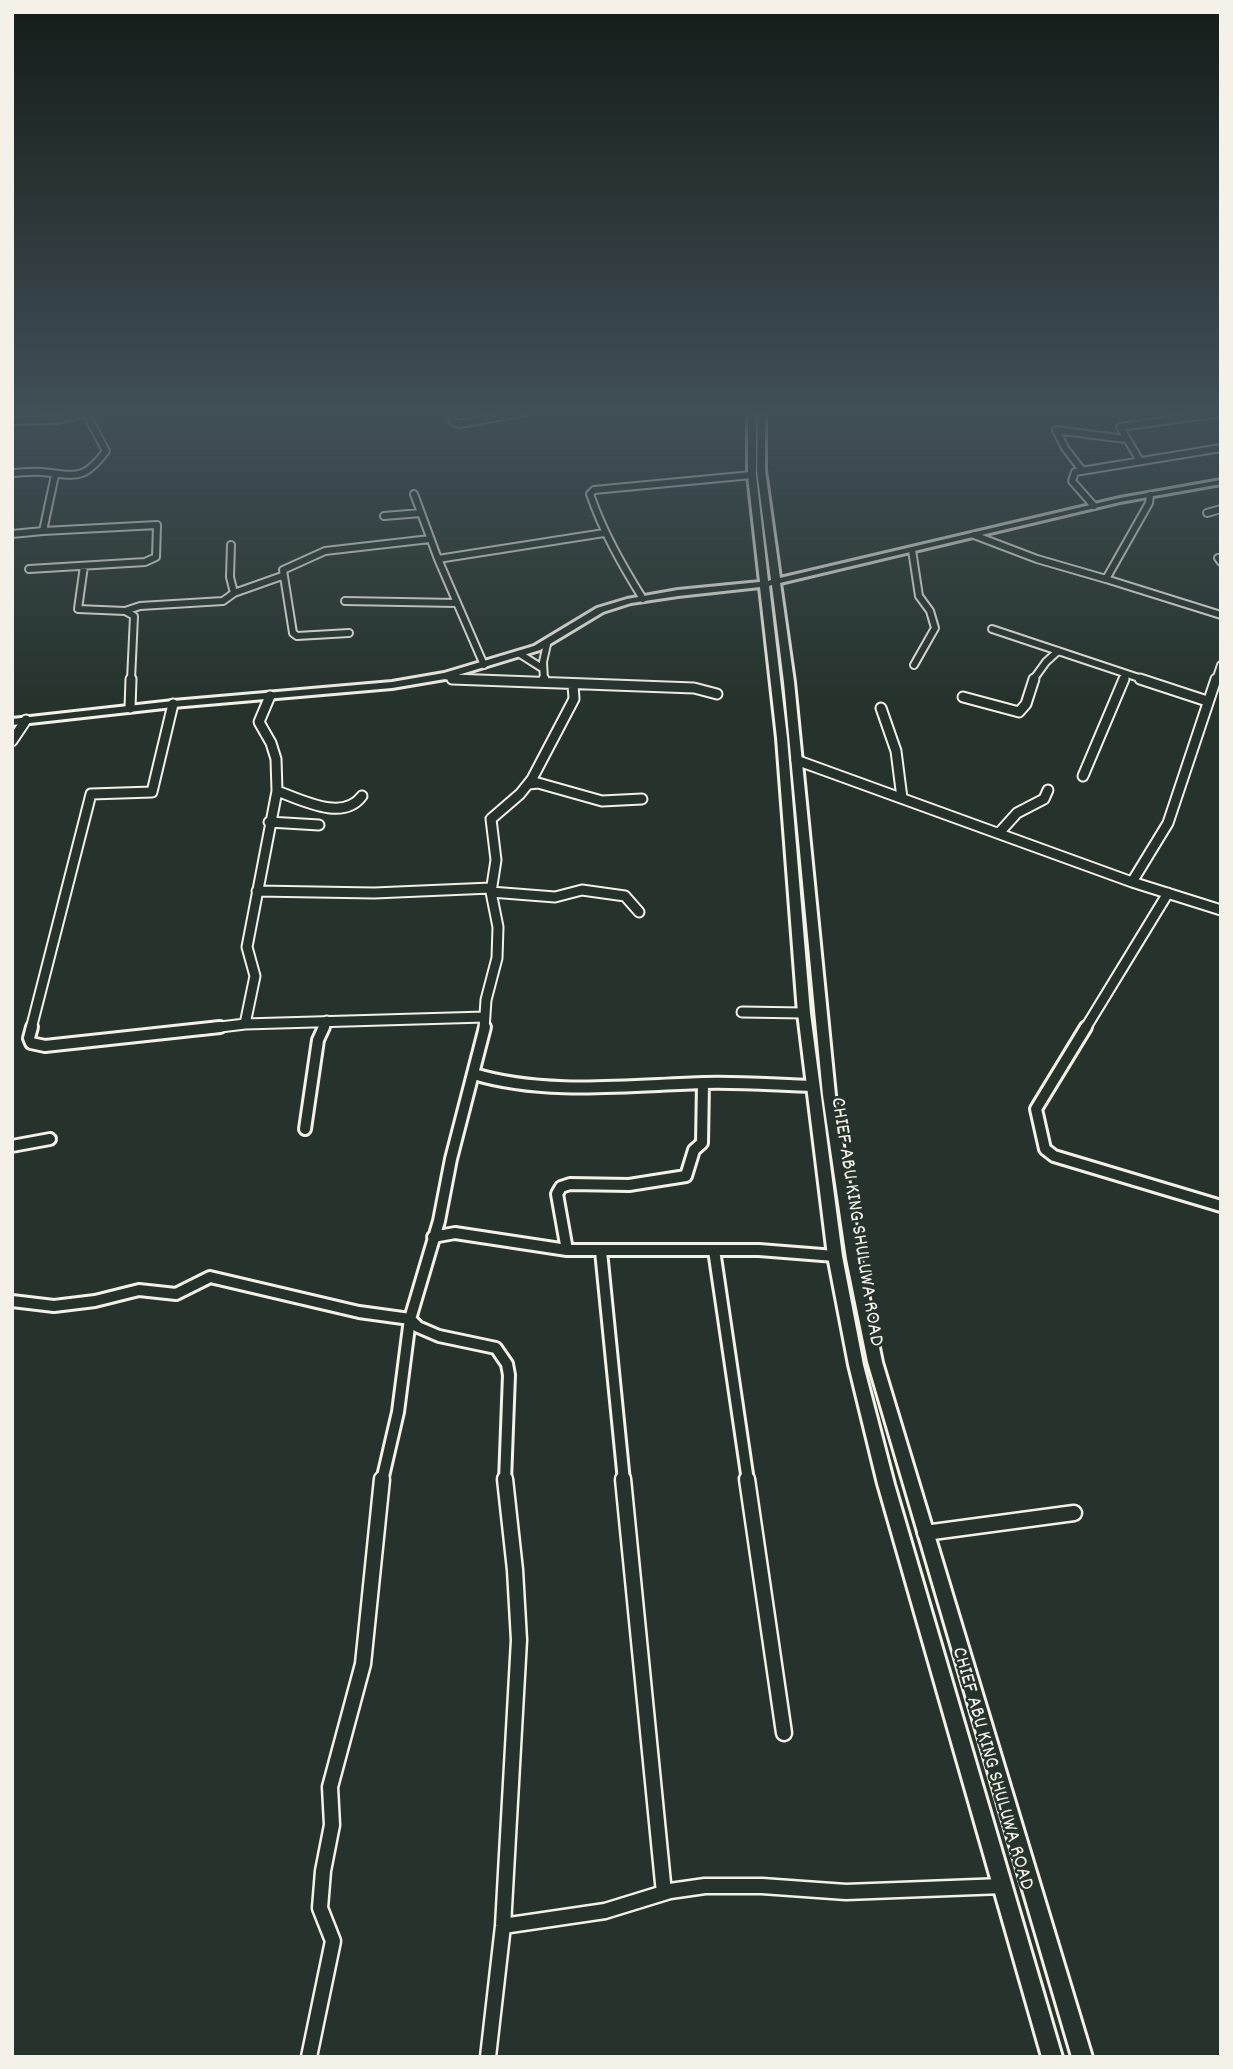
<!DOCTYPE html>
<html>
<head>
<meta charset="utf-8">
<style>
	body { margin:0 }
	#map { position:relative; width:1233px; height:2069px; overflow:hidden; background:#26332d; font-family:Dekko,sans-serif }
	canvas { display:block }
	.frame { position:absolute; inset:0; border:14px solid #f4f1e8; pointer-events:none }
</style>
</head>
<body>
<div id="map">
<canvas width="1233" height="2069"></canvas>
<div class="frame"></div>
</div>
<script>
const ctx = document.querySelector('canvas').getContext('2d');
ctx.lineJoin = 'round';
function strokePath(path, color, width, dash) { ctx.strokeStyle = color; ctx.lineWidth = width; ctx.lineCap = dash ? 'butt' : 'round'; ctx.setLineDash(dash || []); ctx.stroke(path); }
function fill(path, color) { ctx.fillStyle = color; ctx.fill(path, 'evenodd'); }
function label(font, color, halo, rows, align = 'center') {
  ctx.font = font + ' Dekko,sans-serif'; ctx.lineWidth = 5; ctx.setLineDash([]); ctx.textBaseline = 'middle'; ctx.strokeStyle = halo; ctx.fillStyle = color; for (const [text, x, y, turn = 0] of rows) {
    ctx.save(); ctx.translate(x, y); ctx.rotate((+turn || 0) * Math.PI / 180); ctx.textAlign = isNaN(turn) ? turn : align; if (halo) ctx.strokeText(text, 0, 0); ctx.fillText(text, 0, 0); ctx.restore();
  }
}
const minorFar3 = new Path2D(`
	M451,412L453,422L460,424L526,412
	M12,421L58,420L85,413
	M1140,461L1120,427L1221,413
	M1082,470L1065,448L1056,430L1125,439
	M12,473C22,473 31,471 41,472C75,475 83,482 106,451L85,412
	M414,494L438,559L484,665
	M1150,495L1149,503L1106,579L1221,615
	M1094,506L1072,481L1075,472L1221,448
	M1207,513L1221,509
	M384,516L421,513
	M12,534L43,531L55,475
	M974,535L1037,559L1106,579
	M231,545L230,577L234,593
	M912,550L919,596L930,611L935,628L914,665
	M1218,558L1221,562
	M438,559L604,533
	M84,566L78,609L125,611L134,616L131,680
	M29,569L145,562L156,557L157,525L43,531
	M643,599C622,565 603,532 590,494L594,490L752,475
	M345,601L457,603
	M125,611L140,606L223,601L234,593L282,576
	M992,629L1145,680
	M349,633L297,636L293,633L283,570L325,551L430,539
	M520,654L542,668
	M445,676L467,680
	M544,680L543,662L547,644
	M1033,680L1046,662L1058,651
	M1123,680L1126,674
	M1216,680L1221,665`);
const minorFar2 = new Path2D(`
	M452,679L694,688L717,694
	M544,679V682
	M1140,679L1207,701
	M963,697L1019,712L1026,704L1034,679
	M130,708L131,679
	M881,708L896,751L902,798
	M12,741L26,720
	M796,760L1132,882L1221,910
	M1083,776L1124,679
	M529,784L538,783L602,801L642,799
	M277,791C302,800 343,822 362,796
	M269,822L319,825
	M999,833L1017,813L1044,799L1048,790
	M1132,882L1168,823L1216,679
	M257,891L374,893L491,888
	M491,892L555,897L582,890L625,896L639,912
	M742,1012L804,1013
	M245,1024L255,976L247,947L277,791L276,759L271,743L259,722L270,696
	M31,1029L91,794L152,792L173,704
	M204,1029L245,1024L485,1017
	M323,1029L327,1021
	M484,1029L486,1000L497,958L498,927L491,892L496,860L491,819L520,794L532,779L574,699L573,684
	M1085,1029L1168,893`);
const minorFar1 = new Path2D(`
	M32,1027L29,1038L31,1043L45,1046L220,1027
	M1086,1027L1036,1109L1045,1149L1054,1156L1221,1206
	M474,1074C545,1096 632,1085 705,1083C741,1082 777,1085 813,1086
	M305,1129L318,1040L324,1027
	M12,1146L50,1139
	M433,1237L455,1233L567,1250H759L835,1256
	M567,1250L557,1194L561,1187L570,1184L629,1185L686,1176L694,1150L702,1143L703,1083
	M714,1250L748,1481
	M601,1251L624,1481
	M12,1301L54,1306L95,1301L139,1290L176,1294L210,1277L359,1312L410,1319L418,1327L439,1336L496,1348L507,1364L509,1375L505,1481
	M382,1481L398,1412L410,1319L439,1221L451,1159L485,1027`);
const minor = new Path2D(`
	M623,1479L664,1893
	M747,1479L784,1733
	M925,1533L1074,1513
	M503,1926L605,1911L670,1891L705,1886H762L846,1892L1003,1886
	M309,2057L333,1941L320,1908L323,1871L332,1825L330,1787L363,1664L382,1479
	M488,2057L503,1926L519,1640L515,1570L505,1479`);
const tertiary = new Path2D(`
	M758,412H765V470L780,578L1120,498L1221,480V484L1120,502L780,583L794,682L835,1095L861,1259L882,1362L1092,2057H1072L868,1362L847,1259L823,1095L784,682L772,585L769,586L787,738L810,1013L842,1256L863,1365L894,1484L1062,2057H1042L878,1484L849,1365L828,1256L798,1013L777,738L760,587L678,596L631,603L603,612L540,650L445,679L392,688L173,707L12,725V719L173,701L392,682L444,673L534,646L597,608L627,599L678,590L760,582L748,475V419L752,417L756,419V475L768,581L771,580L757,470Z`);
const streetNames = [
	["CHIEF ABU KING SHULUWA ROAD",855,1222,81],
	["CHIEF ABU KING SHULUWA ROAD",991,1769,74]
];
strokePath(minorFar3, '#f4f1e8', 10);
strokePath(minorFar2, '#f4f1e8', 13);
strokePath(minorFar1, '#f4f1e8', 16);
strokePath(minor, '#f4f1e8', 19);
strokePath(tertiary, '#f4f1e8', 6);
strokePath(minorFar3, '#26332d', 6);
strokePath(minorFar2, '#26332d', 9);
strokePath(minorFar1, '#26332d', 10);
strokePath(minor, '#26332d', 14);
fill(tertiary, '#26332d');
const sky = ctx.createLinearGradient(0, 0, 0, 701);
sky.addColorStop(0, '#151c19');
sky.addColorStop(0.59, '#415057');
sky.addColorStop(1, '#41505700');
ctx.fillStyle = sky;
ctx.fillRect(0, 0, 1233, 701);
label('21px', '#f4f1e8', '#26332d', streetNames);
</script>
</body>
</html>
